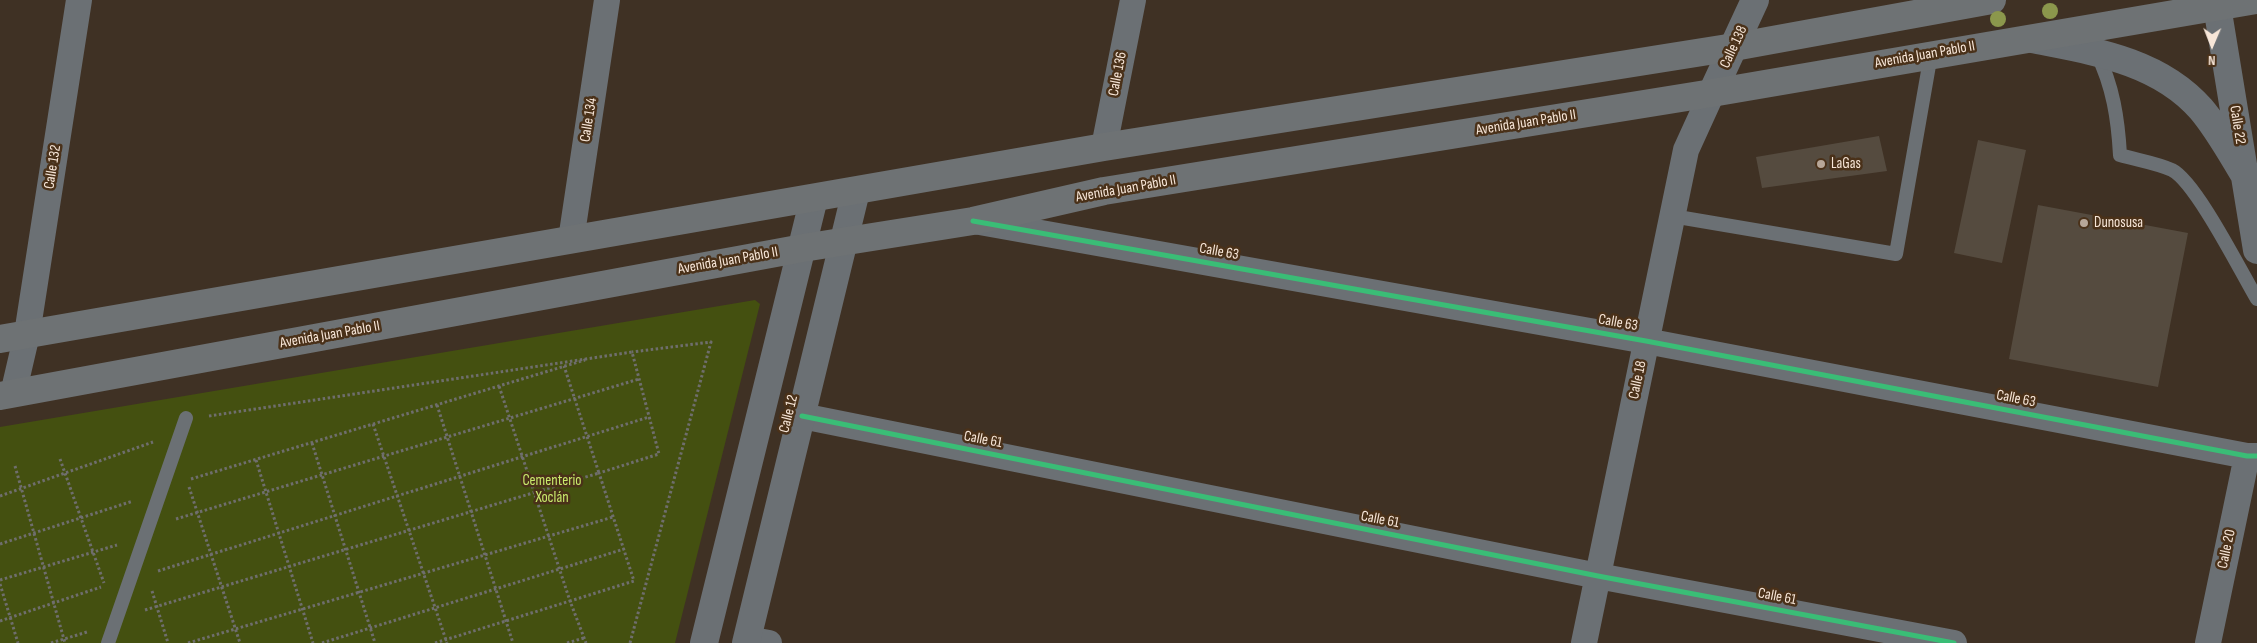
<!DOCTYPE html>
<html>
<head>
<meta charset="utf-8">
<style>
	body { margin:0 }
	#map { position:relative; width:2257px; height:643px; overflow:hidden; background:#3f3124; font-family:"Sofia Sans Condensed",sans-serif }
	canvas { display:block }
	.north { position:absolute; left:2187px; top:20px; width:50px; height:50px; -webkit-text-stroke:4px #4a3119; paint-order:stroke; rotate:181deg; font-size:14px; font-weight:700; line-height:20px; text-align:center; color:#f7e6d8 }
	.north::after { content:''; display:block; margin:auto; width:18px; height:22px; background:#f7e6d8; clip-path:polygon(50% 0,100% 100%,50% 72%,0 100%) }
</style>
</head>
<body>
<div id="map">
<canvas width="2257" height="643"></canvas>
<div class="north">N</div>
</div>
<script>
const ctx = document.querySelector('canvas').getContext('2d');
ctx.lineJoin = 'round';
function fill(path, color) { ctx.fillStyle = color; ctx.fill(path, 'evenodd'); }
function strokePath(path, color, width, dash) { ctx.strokeStyle = color; ctx.lineWidth = width; ctx.lineCap = dash ? 'butt' : 'round'; ctx.setLineDash(dash || []); ctx.stroke(path); }
function label(font, color, halo, rows, align = 'center') {
  ctx.font = font + ' "Sofia Sans Condensed",sans-serif'; ctx.lineWidth = 5; ctx.setLineDash([]); ctx.textBaseline = 'middle'; ctx.strokeStyle = halo; ctx.fillStyle = color; for (const [text, x, y, turn = 0] of rows) {
    ctx.save(); ctx.translate(x, y); ctx.rotate((+turn || 0) * Math.PI / 180); ctx.textAlign = isNaN(turn) ? turn : align; if (halo) ctx.strokeText(text, 0, 0); ctx.fillText(text, 0, 0); ctx.restore();
  }
}
const green = new Path2D(`
	M755,300L760,304L675,643H0V427Z`);
const building = new Path2D(`
	M1879,136L1887,171L1762,188L1756,157Z
	M1978,140L2026,150L2002,263L1954,253Z
	M2038,205L2188,233L2158,387L2009,359Z`);
const path = new Path2D(`
	M437,405L513,643
	M209,416L632,352L659,454L599,473L634,581L570,601L586,643
	M373,424L447,643
	M312,443L375,643
	M60,459L104,583
	M256,460L313,643
	M15,466L65,643
	M191,479L585,360
	M189,487L240,643
	M0,496L153,442
	M176,519L639,379
	M0,544L133,501
	M158,571L649,417
	M0,580L117,545
	M0,584L18,643
	M152,591L168,643
	M145,610L599,473L564,366
	M0,621L101,587
	M51,643L87,632
	M188,643L613,517
	M322,643L624,549
	M435,643L570,601L499,386
	M567,643L584,638
	M630,643L711,342L632,352`);
const service = new Path2D(`
	M2097,54C2113,86 2118,119 2120,155C2137,160 2157,163 2172,170C2196,182 2241,272 2257,299
	M1672,216L1896,254L1931,54
	M108,643L186,418`);
const minor = new Path2D(`
	M1104,147L1133,0
	M974,221L1646,341L2247,456H2257
	M571,240L607,0
	M13,394L27,334L79,0
	M802,416L1598,576L1954,643
	M747,639L769,643
	M1584,643L1686,150L1712,93
	M2208,643L2247,456`);
const tertiary = new Path2D(`
	M2216,0L2257,250
	M2032,39C2092,51 2158,60 2201,109C2218,129 2231,153 2245,176
	M1712,93L1755,0
	M704,643L814,198
	M746,643L856,191`);
const secondary = new Path2D(`
	M0,339L1104,147L1734,47L1992,0
	M0,396L803,248L973,221L1104,191L1712,93L2256,0`);
const cycleway = new Path2D(`
	M973,221L1646,341L2247,456H2257
	M802,416L1598,576L1954,643`);
const trees = [
	[2050,11],
	[1998,19]
];
const markers = [
	[1821,164,5,"#b7a799"],
	[2084,223,5,"#b7a799"]
];
const streetNames = [
	["Calle 138",1734,47,-65],
	["Avenida Juan Pablo II",1925,55,-10],
	["Calle 136",1118,74,-79],
	["Calle 134",589,120,-81],
	["Avenida Juan Pablo II",1526,123,-9],
	["Calle 22",2237,125,81],
	["Calle 132",53,167,-81],
	["Avenida Juan Pablo II",1126,189,-10],
	["Calle 63",1219,252,10],
	["Avenida Juan Pablo II",728,261,-10],
	["Calle 63",1618,323,10],
	["Avenida Juan Pablo II",330,335,-10],
	["Calle 18",1638,380,-78],
	["Calle 63",2016,399,11],
	["Calle 12",789,414,-76],
	["Calle 61",983,440,11],
	["Calle 61",1380,520,11],
	["Calle 20",2227,549,-78],
	["Calle 61",1777,597,11]
];
const poiNames = [
	["LaGas",1831,164],
	["Dunosusa",2094,223]
];
const parkNames = [
	["Cementerio",552,481],
	["Xoclán",552,498]
];
fill(green, '#445010');
fill(building, '#554b3f');
strokePath(path, '#6f6e6d', 3, [2.5, 2.5]);
strokePath(service, '#6b7074', 14);
strokePath(minor, '#6b7074', 26);
strokePath(tertiary, '#6b7074', 28);
strokePath(secondary, '#6e7274', 28);
strokePath(cycleway, '#3abd76', 5);
ctx.fillStyle = '#8b974c';
for (const [x, y] of trees) { ctx.beginPath(); ctx.arc(x, y, 8, 0, 2 * Math.PI); ctx.fill(); }
for (const [x, y, r, color] of markers) { const dot = new Path2D(); dot.arc(x, y, r, 0, 2 * Math.PI); ctx.fillStyle = color; ctx.fill(dot); strokePath(dot, '#4a3119', 2); }
label('15px', '#f7e6d8', '#4a3119', streetNames);
label('15px', '#f7e6d8', '#4a3119', poiNames, 'left');
label('15px', '#c9ea6c', '#4a3119', parkNames);
</script>
</body>
</html>
